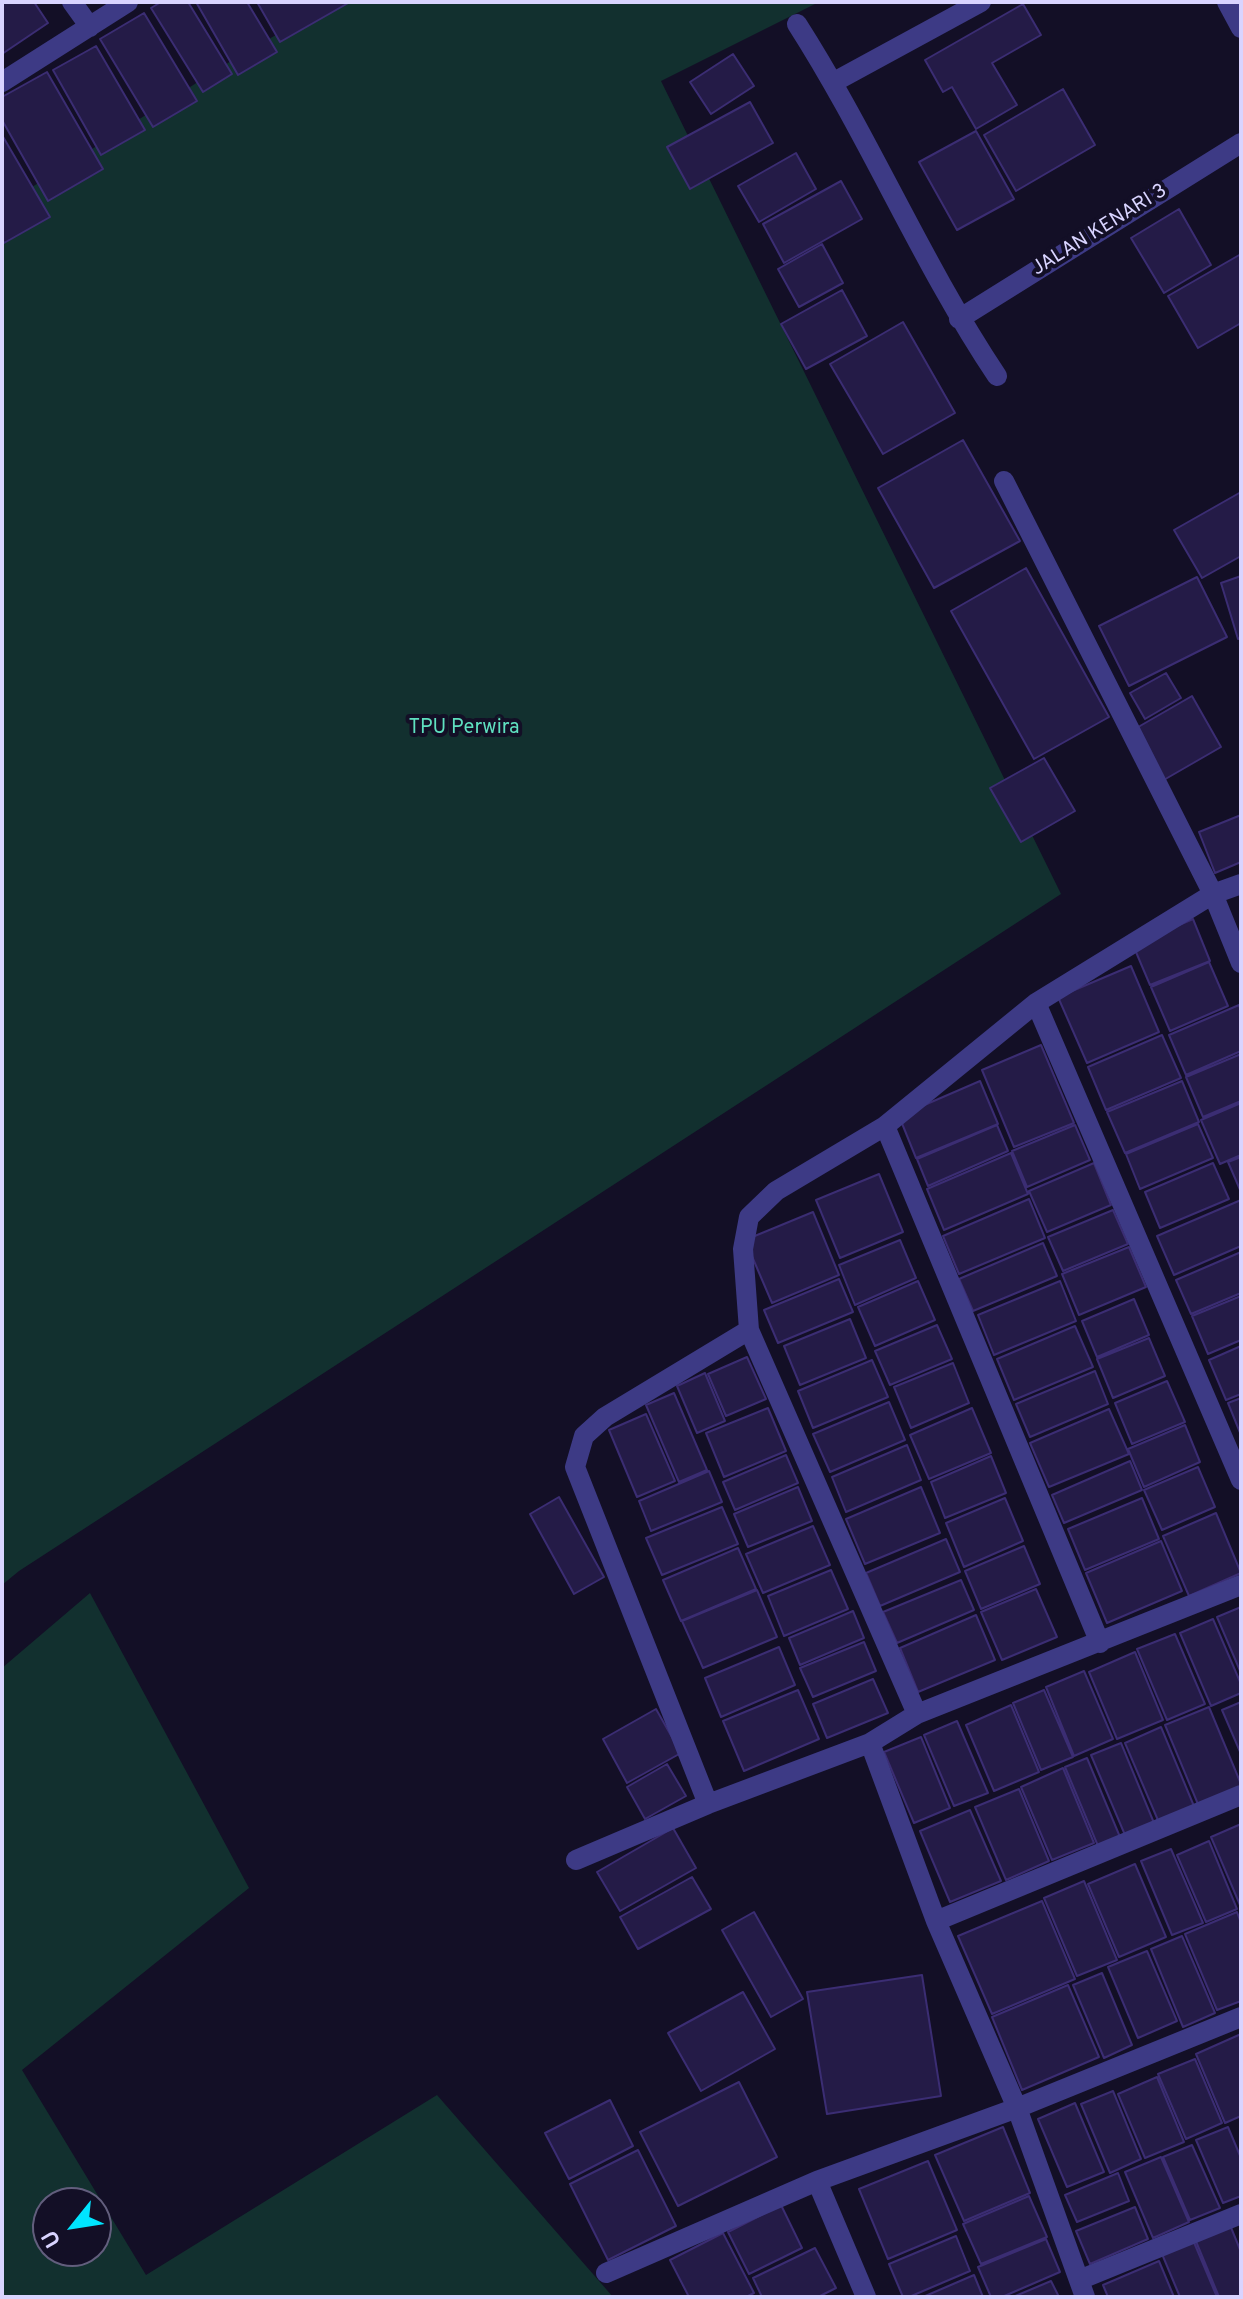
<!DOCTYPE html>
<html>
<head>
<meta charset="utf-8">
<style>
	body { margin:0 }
	#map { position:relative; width:1243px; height:2299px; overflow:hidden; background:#130f26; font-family:Overpass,sans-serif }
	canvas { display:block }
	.frame { position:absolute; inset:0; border:4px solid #d9d4ff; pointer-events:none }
	.north { position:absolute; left:32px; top:2187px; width:80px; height:80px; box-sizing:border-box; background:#130f26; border:2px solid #625e7d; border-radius:50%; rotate:240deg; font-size:22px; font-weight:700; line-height:32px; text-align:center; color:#d9d4ff }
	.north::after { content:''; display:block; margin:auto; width:28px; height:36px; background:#00e5ff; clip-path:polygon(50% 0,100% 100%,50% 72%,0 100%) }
</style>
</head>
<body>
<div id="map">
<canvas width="1243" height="2299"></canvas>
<div class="frame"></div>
<div class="north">U</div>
</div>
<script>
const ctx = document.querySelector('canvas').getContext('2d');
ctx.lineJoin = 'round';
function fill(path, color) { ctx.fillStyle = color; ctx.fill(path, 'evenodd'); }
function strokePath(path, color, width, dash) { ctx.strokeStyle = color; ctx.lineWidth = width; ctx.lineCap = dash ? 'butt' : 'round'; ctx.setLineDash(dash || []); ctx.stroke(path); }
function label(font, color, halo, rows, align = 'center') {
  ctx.font = font + ' Overpass,sans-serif'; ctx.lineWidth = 8; ctx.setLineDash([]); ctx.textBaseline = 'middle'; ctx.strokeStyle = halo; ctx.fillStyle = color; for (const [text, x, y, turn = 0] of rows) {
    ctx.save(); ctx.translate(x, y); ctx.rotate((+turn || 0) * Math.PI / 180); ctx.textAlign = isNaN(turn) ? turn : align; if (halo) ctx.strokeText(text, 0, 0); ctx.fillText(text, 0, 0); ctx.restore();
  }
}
const green = new Path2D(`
	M334,2H819L661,81L1061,894L19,1571L2,1585V206L239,56Z
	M90,1593L249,1888L22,2070L146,2275L437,2095L613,2297H2V1668ZM48,2203H96V2251H48Z`);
const building = new Path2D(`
	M2,2H34L48,23L2,54Z
	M161,2H188L232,74L203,92L151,8Z
	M196,2H247L277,52L238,75Z
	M257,2H350L280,42Z
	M1023,4L1041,35L992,63L1017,105L976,129L952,87L943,92L925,60Z
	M144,13L197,101L153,127L100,39Z
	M96,46L145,130L101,155L53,70Z
	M733,54L754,86L711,114L690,82Z
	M47,72L103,169L48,201L2,120V97Z
	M1063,89L1095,145L1016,191L984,135Z
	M750,102L773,143L690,189L667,147Z
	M976,131L1014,199L957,230L919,162Z
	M2,135L50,217L4,243L2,239Z
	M796,153L816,189L759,222L738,186Z
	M841,181L862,219L784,263L763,224Z
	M1179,209L1211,265L1164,293L1131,238Z
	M822,244L843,283L799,307L778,269Z
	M1241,254V323L1198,348L1168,296Z
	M842,290L867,336L806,369L781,324Z
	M903,322L955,413L883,454L830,364Z
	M963,440L1020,541L934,588L878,488Z
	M1241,492V556L1202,578L1174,530Z
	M1026,568L1109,717L1034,759L951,611Z
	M1241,576V638L1238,639L1221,583Z
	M1197,577L1227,637L1129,686L1099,626Z
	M1166,673L1181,698L1145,719L1130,693Z
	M1192,696L1221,747L1162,781L1133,730Z
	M1044,758L1075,811L1021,842L990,788Z
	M1241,815V862L1215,873L1199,832Z
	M1193,919L1210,961L1150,985L1133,945Z
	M1209,962L1228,1006L1170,1031L1151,987Z
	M1131,966L1159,1032L1087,1063L1058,997Z
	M1239,1005L1241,1011V1051L1186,1075L1169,1035Z
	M1162,1035L1181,1078L1106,1110L1088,1067Z
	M1041,1045L1074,1123L1014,1147L982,1070Z
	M1241,1054V1101L1203,1117L1186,1077Z
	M980,1081L998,1124L916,1158L899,1116Z
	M1182,1081L1199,1122L1125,1153L1107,1112Z
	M1241,1103V1155L1220,1164L1201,1120Z
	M1198,1124L1213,1158L1140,1189L1126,1154Z
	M997,1125L1008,1151L928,1186L917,1159Z
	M1075,1125L1090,1160L1027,1187L1012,1151Z
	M1011,1153L1028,1194L944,1230L927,1189Z
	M1241,1157V1192L1228,1162Z
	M1094,1163L1111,1205L1047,1232L1029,1191Z
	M1213,1163L1229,1199L1160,1228L1145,1192Z
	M879,1174L903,1232L840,1258L816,1200Z
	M1029,1199L1045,1238L959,1274L943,1236Z
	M1241,1200V1246L1174,1275L1157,1236Z
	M1113,1210L1128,1244L1063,1271L1048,1237Z
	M813,1212L839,1275L772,1303L745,1240Z
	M900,1240L916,1278L855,1305L839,1265Z
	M1043,1243L1057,1276L973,1311L959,1279Z
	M1129,1247L1146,1287L1079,1315L1062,1274Z
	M1241,1252V1293L1191,1314L1176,1280Z
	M839,1279L853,1312L778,1343L764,1310Z
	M918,1281L935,1320L875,1346L858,1307Z
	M1060,1281L1076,1321L994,1355L978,1315Z
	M1241,1296V1340L1208,1354L1192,1316Z
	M1134,1299L1149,1335L1097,1357L1082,1321Z
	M850,1319L866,1358L800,1385L784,1346Z
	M937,1325L952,1359L890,1385L875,1351Z
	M1075,1326L1093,1367L1014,1400L997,1359Z
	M1149,1338L1165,1376L1113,1398L1097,1359Z
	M1241,1346V1394L1226,1400L1209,1360Z
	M747,1357L766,1399L726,1416L708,1374Z
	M872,1360L888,1397L813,1428L798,1391Z
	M953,1363L969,1403L911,1428L894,1387Z
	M1095,1371L1108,1404L1030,1437L1016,1404Z
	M705,1373L725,1421L697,1433L677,1386Z
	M1167,1381L1185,1422L1132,1444L1115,1403Z
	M674,1393L707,1470L679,1482L646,1405Z
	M1241,1398V1435L1228,1403Z
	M889,1402L905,1440L830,1472L813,1434Z
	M768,1408L786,1451L724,1477L706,1433Z
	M972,1408L991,1453L929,1479L910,1435Z
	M1109,1409L1129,1454L1049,1487L1030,1443Z
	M646,1414L675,1481L637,1497L609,1430Z
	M1185,1425L1200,1462L1144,1487L1128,1449Z
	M907,1445L921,1480L846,1512L832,1477Z
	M786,1455L798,1483L735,1510L723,1482Z
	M991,1456L1006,1493L945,1518L931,1482Z
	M1130,1461L1142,1490L1064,1523L1052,1495Z
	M1198,1467L1215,1507L1162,1530L1144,1490Z
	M709,1471L722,1502L651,1531L639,1501Z
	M798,1487L812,1521L748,1547L734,1514Z
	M921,1487L940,1533L865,1564L846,1519Z
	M559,1497L604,1577L574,1594L530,1514Z
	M1005,1498L1023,1541L964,1567L946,1523Z
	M1142,1498L1159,1539L1085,1570L1068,1529Z
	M722,1507L738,1544L662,1575L646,1538Z
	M1216,1513L1241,1573L1189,1596L1163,1536Z
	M813,1526L830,1565L763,1593L746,1554Z
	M946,1539L960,1572L880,1606L866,1573Z
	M1161,1541L1182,1591L1107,1623L1086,1573Z
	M1024,1546L1040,1584L981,1609L965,1571Z
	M738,1548L756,1589L681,1621L663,1580Z
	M831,1570L848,1609L784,1636L768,1596Z
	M961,1580L974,1610L897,1643L883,1612Z
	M1036,1589L1057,1637L1002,1660L981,1612Z
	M757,1590L777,1637L703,1668L682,1621Z
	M1241,1607V1673L1217,1617Z
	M853,1611L864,1638L800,1665L789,1638Z
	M976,1615L995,1660L918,1692L900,1648Z
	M1213,1619L1241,1684V1693L1211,1706L1180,1633Z
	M1175,1634L1205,1704L1167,1720L1137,1649Z
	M864,1642L876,1671L813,1697L800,1668Z
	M779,1647L795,1685L721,1717L705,1678Z
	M1135,1652L1163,1720L1117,1739L1089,1672Z
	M1084,1671L1113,1739L1074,1756L1046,1687Z
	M873,1679L888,1713L827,1738L813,1704Z
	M798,1690L819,1739L744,1771L723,1721Z
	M1044,1690L1073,1757L1041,1770L1013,1703Z
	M1241,1702V1754L1222,1710Z
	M1011,1705L1039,1772L994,1791L966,1725Z
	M1209,1707L1241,1784V1792L1200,1809L1165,1725Z
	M656,1709L681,1753L627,1783L603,1739Z
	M957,1721L988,1793L954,1806L924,1735Z
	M1161,1727L1196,1811L1160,1825L1125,1743Z
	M921,1737L950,1808L914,1823L884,1752Z
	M1121,1743L1154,1823L1125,1835L1091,1755Z
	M1087,1758L1120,1837L1098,1846L1065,1767Z
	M667,1764L686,1796L645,1819L627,1787Z
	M1063,1768L1094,1843L1052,1860L1021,1787Z
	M1019,1789L1049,1861L1006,1880L975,1807Z
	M970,1810L1001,1881L950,1902L920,1831Z
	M1241,1824V1905H1240L1211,1837Z
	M673,1828L696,1868L620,1911L597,1872Z
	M1209,1841L1237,1909L1206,1922L1177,1855Z
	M1171,1849L1203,1923L1172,1935L1141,1861Z
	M1135,1864L1166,1937L1119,1957L1088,1884Z
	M692,1877L711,1909L638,1949L620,1917Z
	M1084,1881L1117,1960L1077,1976L1044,1898Z
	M1042,1901L1075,1979L992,2014L958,1936Z
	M754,1912L803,1999L771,2017L722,1930Z
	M1237,1912L1241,1923V2001L1217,2010L1185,1934Z
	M1182,1936L1215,2013L1183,2027L1151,1949Z
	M1147,1951L1177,2021L1138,2038L1108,1967Z
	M1102,1973L1132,2045L1104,2058L1073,1985Z
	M922,1975L941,2096L827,2114L807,1992Z
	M1068,1985L1099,2057L1022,2090L992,2017Z
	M743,1992L775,2049L701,2091L668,2033Z
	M1241,2034V2116L1225,2123L1196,2054Z
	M1195,2059L1222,2123L1186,2139L1158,2074Z
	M1157,2077L1184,2142L1145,2158L1118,2094Z
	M739,2082L777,2157L678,2206L640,2132Z
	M1113,2091L1141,2159L1110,2173L1081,2104Z
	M610,2100L633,2146L569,2179L545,2133Z
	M1075,2103L1104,2172L1067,2187L1038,2119Z
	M1003,2127L1030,2193L964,2221L935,2155Z
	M1228,2127L1241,2158V2196L1223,2203L1196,2140Z
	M1192,2145L1220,2208L1190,2220L1163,2157Z
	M638,2150L676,2226L608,2260L570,2184Z
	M1161,2157L1189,2222L1153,2238L1125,2172Z
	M928,2161L957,2230L888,2259L859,2189Z
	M1118,2173L1129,2201L1077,2222L1065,2195Z
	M1029,2196L1047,2237L981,2264L963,2224Z
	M781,2205L802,2248L749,2274L728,2232Z
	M1135,2207L1148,2239L1090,2264L1076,2231Z
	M1230,2225L1241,2252V2297H1219L1195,2239Z
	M723,2233L754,2293L746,2297H689L670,2260Z
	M956,2236L970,2271L909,2297H903L889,2264Z
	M1046,2239L1060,2272L1002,2297H991L978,2267Z
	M1193,2240L1217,2297H1180L1162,2254Z
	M815,2248L836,2288L818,2297H762L753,2278Z
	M1159,2261L1174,2297H1108L1103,2285Z
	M974,2275L983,2297H923Z
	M1051,2281L1059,2297H1013Z`);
const minor = new Path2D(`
	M72,2L90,27
	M1227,2L1241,28
	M797,24C870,138 922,264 997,376
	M2,82L128,2
	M834,82L981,2
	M959,319L1241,143
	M1004,481L1213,894L1241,963
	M1036,1003L1241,1480
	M885,1126L1100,1643
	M749,1330L917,1714
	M870,1743L936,1921L1017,2108L1085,2297
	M708,1804L575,1467L584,1436L605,1417L749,1330L743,1249L749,1217L776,1191L885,1126L1036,1003L1213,894L1241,884
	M576,1860L708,1804L870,1743L917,1714L1241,1585
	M936,1921L1241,1795
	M606,2273L817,2181
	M1079,2280L1241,2214
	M866,2297L817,2181L1017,2108L1241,2017`);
const streetNames = [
	["JALAN KENARI 3",1100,231,-32]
];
const parkNames = [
	["TPU Perwira",464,729]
];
fill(green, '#12302f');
fill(building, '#241b47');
strokePath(building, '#3b2d73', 2);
strokePath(minor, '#3d3a85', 20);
label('20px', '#d9d4ff', '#130f26', streetNames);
label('20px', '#5fe0c0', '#130f26', parkNames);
</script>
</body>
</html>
